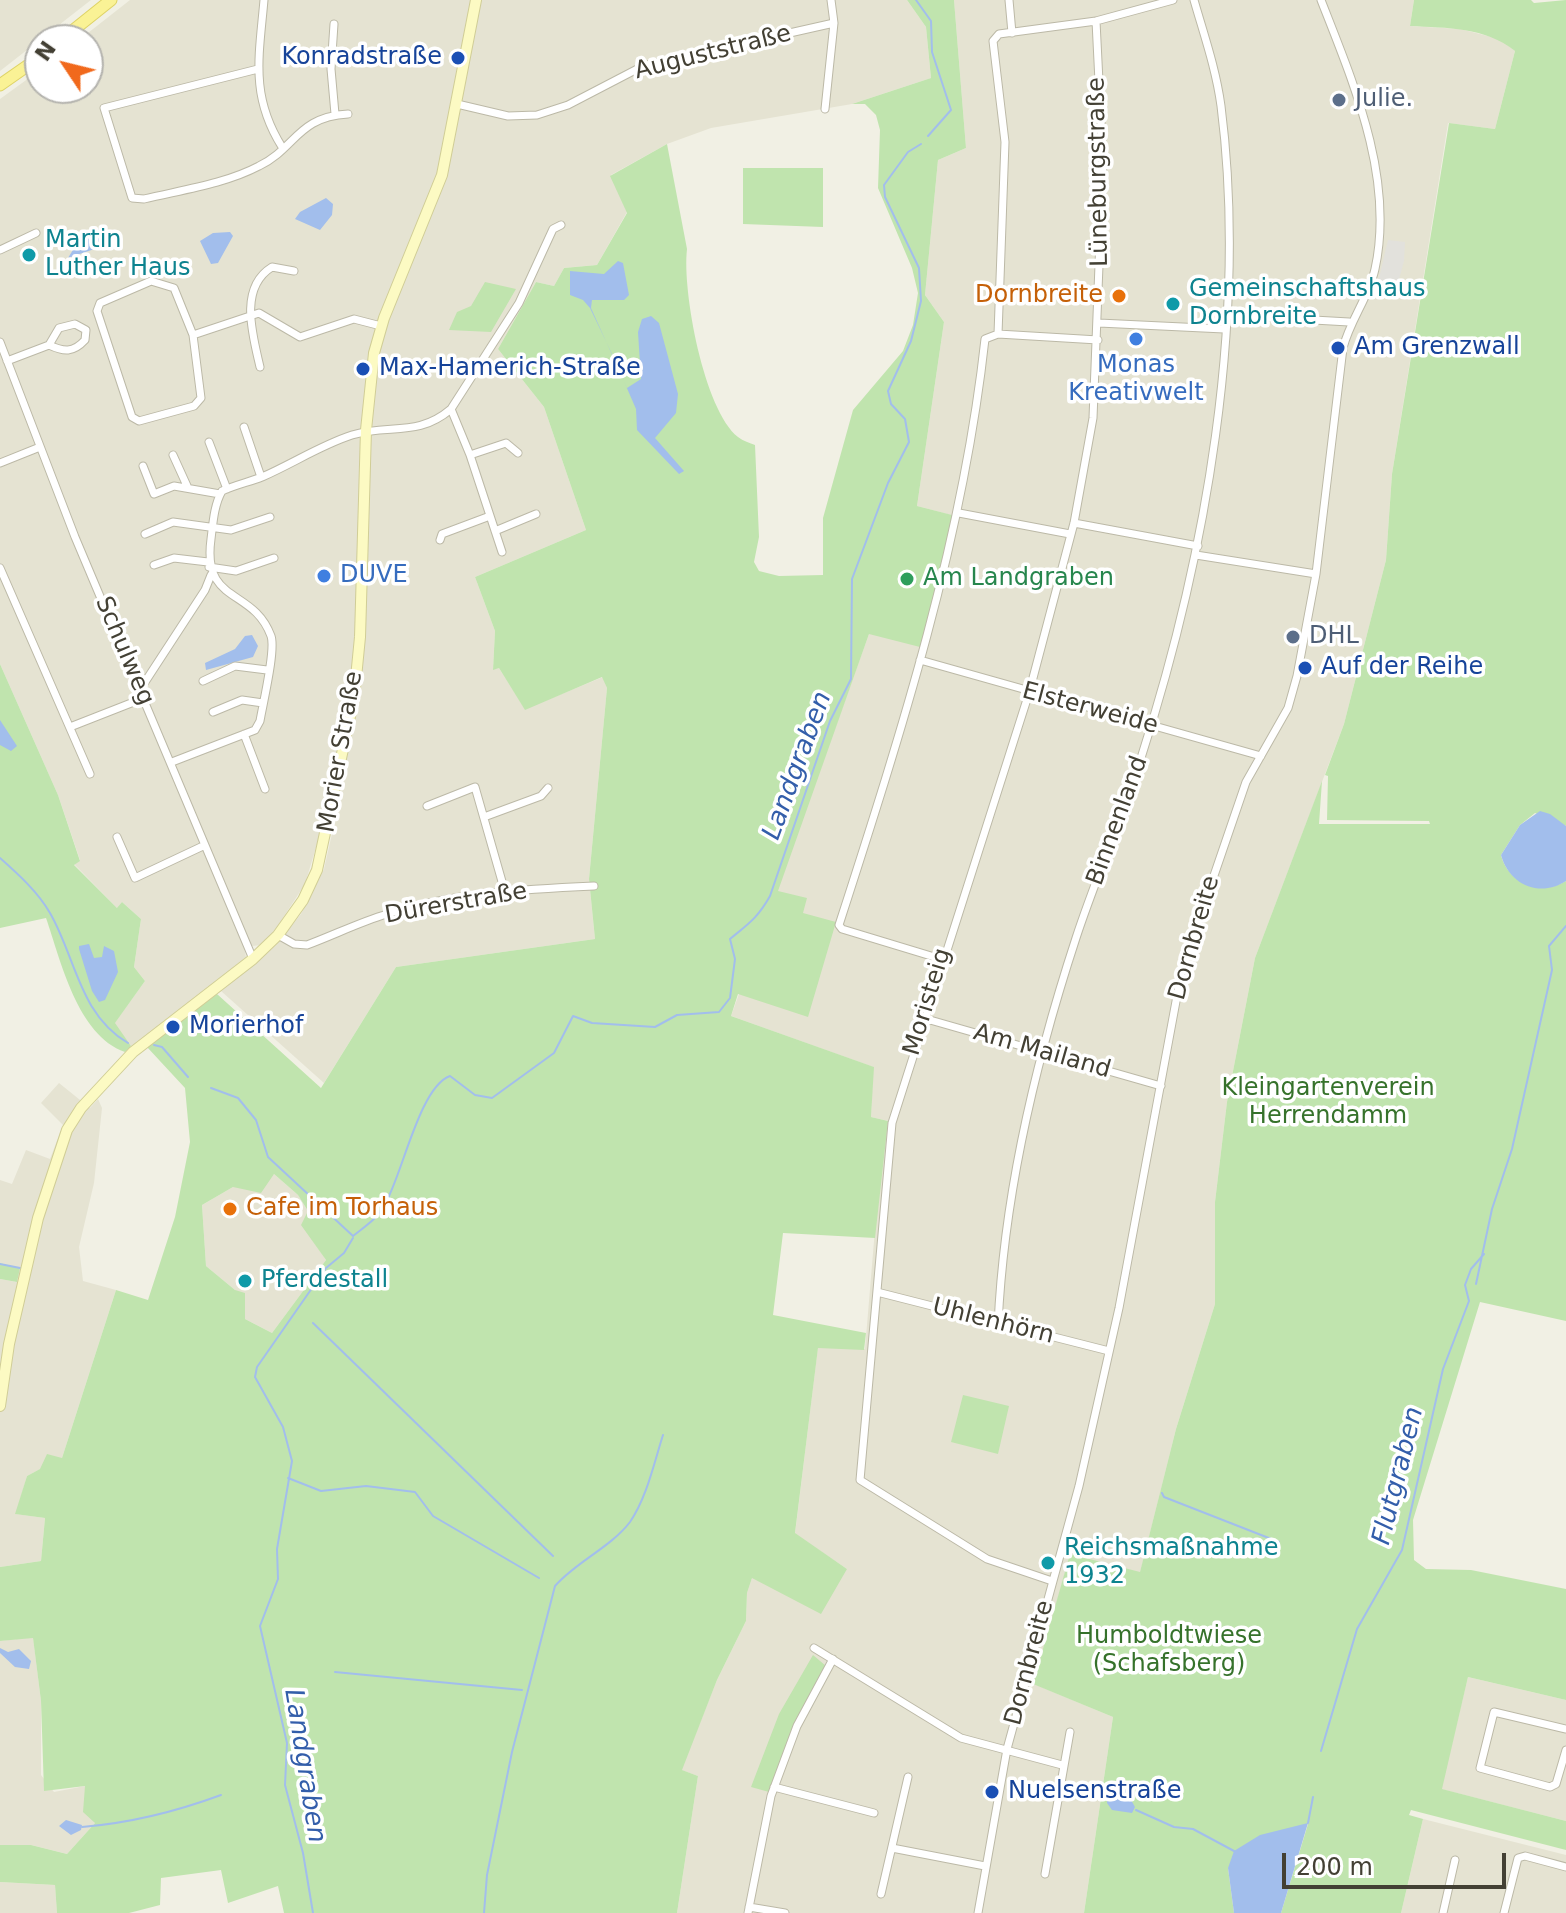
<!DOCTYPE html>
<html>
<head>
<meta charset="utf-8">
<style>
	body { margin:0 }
	#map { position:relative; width:1566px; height:1913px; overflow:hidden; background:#f1f0e4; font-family:"DejaVu Sans",sans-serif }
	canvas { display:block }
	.north { position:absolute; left:24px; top:24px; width:80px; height:80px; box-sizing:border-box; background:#fff; border:2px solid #b4b3ae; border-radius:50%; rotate:305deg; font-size:22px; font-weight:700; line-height:32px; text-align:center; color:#434034 }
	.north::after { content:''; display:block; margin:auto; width:28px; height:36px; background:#f1691c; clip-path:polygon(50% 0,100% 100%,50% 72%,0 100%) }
	.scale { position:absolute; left:1282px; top:1853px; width:224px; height:36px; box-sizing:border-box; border:4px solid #434034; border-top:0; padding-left:10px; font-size:24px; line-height:28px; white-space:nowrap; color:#434034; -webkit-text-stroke:6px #fff; paint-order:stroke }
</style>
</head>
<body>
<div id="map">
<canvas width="1566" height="1913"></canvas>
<div class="north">N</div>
<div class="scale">200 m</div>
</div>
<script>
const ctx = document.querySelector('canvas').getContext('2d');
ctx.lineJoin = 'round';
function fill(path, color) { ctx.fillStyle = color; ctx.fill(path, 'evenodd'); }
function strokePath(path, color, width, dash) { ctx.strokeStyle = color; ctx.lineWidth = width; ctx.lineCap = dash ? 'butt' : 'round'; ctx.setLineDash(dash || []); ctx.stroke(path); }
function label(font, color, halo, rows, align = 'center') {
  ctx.font = font + ' "DejaVu Sans",sans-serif'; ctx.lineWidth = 7; ctx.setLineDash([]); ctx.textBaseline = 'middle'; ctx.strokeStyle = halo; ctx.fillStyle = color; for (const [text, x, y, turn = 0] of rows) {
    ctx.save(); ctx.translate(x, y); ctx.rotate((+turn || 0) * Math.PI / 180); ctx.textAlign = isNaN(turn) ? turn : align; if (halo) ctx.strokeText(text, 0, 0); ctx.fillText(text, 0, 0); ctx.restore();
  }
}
const residential = new Path2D(`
	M0,0H91L0,71Z
	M130,0H907L926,27L931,78L852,104L711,128L667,144L611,175L627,212L597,265L564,268L554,286L536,282L498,349L544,407L586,530L475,577L495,631L493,669L499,668L525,709L603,677L607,688L589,879L595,939L396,967L324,1083L221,991L276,945L301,914L324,869L334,825L323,824L305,884L277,927L261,945L244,947L246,957L131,1046L114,1024L145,981L134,967L141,919L122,902L118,909L74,864L80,860L58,795L0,664V99L40,70V88H88V40H79Z
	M954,0H1414L1410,26L1460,29L1500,39L1515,51L1495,129L1448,123L1392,474L1386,560L1344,724L1255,958L1227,1102L1215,1202V1304L1176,1429L1140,1573L1070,1555L1034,1684L1113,1717L1084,1913H677L698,1776L681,1770L717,1680L746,1621L747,1593L752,1578L847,1569L795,1534L818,1347L865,1349L880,1169L888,1121L871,1117L873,1067L731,1016L869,634L955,516L917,506L944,322L925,295L938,160L966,148Z
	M59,1083L90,1108L98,1099L102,1108L94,1183L79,1247L83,1281L116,1290L62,1458L27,1476L16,1514L45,1518L41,1561L0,1567V1279L17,1282L19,1268L0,1263V1180L12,1184L26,1150L50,1159L63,1125L41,1103Z
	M274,1174L298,1195L308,1211L307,1231L326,1260L272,1333L245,1319L235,1290L206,1266L202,1205L233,1187Z
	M33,1637L41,1701V1775L54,1792L85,1786L95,1823L67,1854L31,1845H0V1641Z
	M1468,1677L1566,1700V1821L1441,1789Z
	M1423,1819L1566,1855V1913H1401Z
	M0,1882L55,1885L57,1913H0Z`);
const green = new Path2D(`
	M907,0H954L966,148L938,160L925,295L944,322L917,506L956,516L920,647L869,634L778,891L807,898L803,913L836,922L808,1017L738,994L731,1016L874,1067L871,1117L888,1121L875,1238L783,1233L773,1315L866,1333L864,1350L818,1348L795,1533L847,1569L821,1614L752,1578L747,1593L746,1621L717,1680L682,1770L698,1776L677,1913H284L278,1886L228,1903L221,1870L161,1878L160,1905L129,1913H57L55,1885L0,1882V1845H31L67,1854L95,1823L83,1812L85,1786L44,1791L41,1701L33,1638L0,1641V1567L41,1561L45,1518L15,1514L27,1476L40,1469L47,1454L62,1458L116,1290L148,1300L175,1217L190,1142L185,1088L147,1047L217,994L321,1088L396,967L595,939L589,879L607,688L602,677L525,710L499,668L493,670L495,631L475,577L586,530L544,407L498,349L536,282L554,286L564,268L597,265L627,213L610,176L667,144L687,249C682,291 704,410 738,437C743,441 750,443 755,445L759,537L754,562L759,571L779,576L823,575V518L853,410L903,351L913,325L918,293L912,268L878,188L880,130L876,115L865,104H852L931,78L926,27ZM274,1174L298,1195L308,1211L301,1225L326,1260L272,1333L245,1319V1293L235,1290L206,1266L202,1205L233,1187L261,1193Z
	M1414,0H1531L1534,3L1566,0V826L1535,813L1520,825L1501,855C1508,884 1542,896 1566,881V1321L1480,1302L1413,1520L1414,1560L1426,1569L1471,1570L1566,1589V1700L1468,1677L1442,1789L1566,1821V1850L1411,1810L1409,1815L1423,1819L1401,1913H1281L1308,1824L1228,1868L1234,1913H1084L1113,1717L1033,1684L1070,1554L1140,1572L1176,1429L1215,1304V1202L1227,1102L1255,958L1322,781L1319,824H1430L1429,821L1327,820L1328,776L1325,775L1344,724L1386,560L1392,474L1449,123L1495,129L1515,51C1485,27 1447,28 1410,26Z
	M743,168H823V227L743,224Z
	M485,282L516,289L491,332L449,330L457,312L471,306Z
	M0,664L58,795L80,861L74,865L117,908L122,902L141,919L134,967L145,981L115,1023L131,1046L125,1052C77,1035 61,961 46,918L0,928Z
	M0,1263L20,1268L17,1282L0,1279Z
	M963,1395L1009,1406L998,1454L951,1442Z
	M813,1655L826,1666L796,1722L769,1792L751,1787L779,1714Z`);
const parking = new Path2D(`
	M1388,240L1405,242L1404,261L1394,298L1375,295Z`);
const water = new Path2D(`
	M326,198L333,204L332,215L320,230L295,219L300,212Z
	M102,227L109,244L68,258L76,245Z
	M230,232L233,236L218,263L211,264L200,241L213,233Z
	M618,261L623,263L629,295L624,300H592L591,308L627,388L641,379L638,332L642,319L651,316L659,323L678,394L676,413L655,438L684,471L679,474L637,430L636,409L613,356L590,308L583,300L570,295V271L604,274Z
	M252,635L258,646L253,657L206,670L205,663L235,649L245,636Z
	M0,720L17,746L11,751L0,745Z
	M1540,811L1550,814L1566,826V881C1540,898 1509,885 1501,855L1520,825Z
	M89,944L94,958L102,957L104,946L114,951L118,972L105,1000L99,1002L92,991L79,949V946Z
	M0,1648L8,1652L19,1649L31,1661L29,1669L15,1667L0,1653Z
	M1115,1787L1125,1789L1135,1807L1132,1813L1112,1810L1107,1803L1108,1790Z
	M66,1820L82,1825L81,1830L71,1835L59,1826Z
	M1308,1823L1281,1913H1234L1228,1868L1234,1851L1260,1835Z`);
const stream = new Path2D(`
	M916,0L931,21L932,52L951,110L928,136
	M0,858C18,874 38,892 50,913C76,958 79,1014 128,1043
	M154,1045L162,1047L188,1077
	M211,1088L238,1098L256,1120L268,1157L353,1236C364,1227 377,1219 384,1206C402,1177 419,1087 450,1076L475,1095L492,1098L554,1053L573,1016L592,1023L655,1027L677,1015L719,1012L730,998L735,959L730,939C748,924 757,919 770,896L830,721L851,679L852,579L888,483L909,442L905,419L891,404L888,391L911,341L921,301L919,268L885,197L884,185L908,152L921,144
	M0,1264L20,1268
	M1476,1284L1492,1209L1512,1149L1552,970L1549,946L1566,926
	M313,1323L553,1556
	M288,1478L321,1491L366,1486L415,1492L433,1516L539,1578
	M1162,1493L1164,1497L1279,1542
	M335,1672L522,1690
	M1321,1751L1357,1629L1402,1550L1443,1369L1469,1301L1465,1285L1471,1269L1484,1254
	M1136,1810L1174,1827L1193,1829L1234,1851
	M1308,1823L1313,1797
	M82,1827C131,1823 175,1812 221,1795
	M313,1913L303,1853L285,1785L287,1743L260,1626L278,1579L277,1549L292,1461L283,1427L255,1377L257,1367L326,1268L344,1253L353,1238
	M484,1913L487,1875L512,1752L555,1586C576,1562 611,1547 630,1522C647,1497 654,1463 663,1435`);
const street = new Path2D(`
	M264,0C259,57 250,96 282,147
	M1009,0L1012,33
	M334,24L331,69L335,114
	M258,69L104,108L132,198L144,199C181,190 225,184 259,166C296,148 297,117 348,114
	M457,104L508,116L537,115L568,105L643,66L834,23
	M825,109L834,23L831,0
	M0,250L36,233
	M151,281L174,288L193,335L201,398L194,406L139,421L132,417L97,311L100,303Z
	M1225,315L1349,322
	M1099,323L1224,329
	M75,324L86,330L85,340C73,353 64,352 49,345L59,328Z
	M998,334L1005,142L993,41L999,34L1096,21L1173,0
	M193,335L259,313L300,337L354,319L381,326
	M0,342L75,537L253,959
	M7,361L49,345
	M260,367C253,336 238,288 272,267L294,271
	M451,409L470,455L502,552
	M244,427L261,477
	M209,442L227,489
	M173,455L188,488
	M470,455L506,443L518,453
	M0,463L40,447
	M143,466L154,494L174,486L220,494
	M959,513L1070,534
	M1074,523L1198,546
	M495,531L536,514
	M145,534L173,522L231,530L270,517
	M440,540L442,534L490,516
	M1196,555L1316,574
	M154,565L174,558L208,562
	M209,567L236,571L274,558
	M0,568L90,774
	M920,660L1261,756
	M203,681L235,666L267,670
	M145,682L205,590L211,575
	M213,712L242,700L263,703
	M70,727L144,698
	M244,734L265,789
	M172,762L255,730L260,721C263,703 276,650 271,636C253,587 202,605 211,539C213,523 214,505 222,491C235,485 249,482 262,477C292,464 321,445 352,435C389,423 417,438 451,409L519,303L553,229L561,225
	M427,806L475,787L505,892
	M484,817L541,796L548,788
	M117,837L135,878L203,846
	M278,935L294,944L307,945C334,935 360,922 387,914C452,893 526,889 594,886
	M941,959L842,929L839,925C901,733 963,540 985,339L998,334L1098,340
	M923,1018L1161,1086
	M877,1292L1109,1351
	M998,1325C1004,1194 1035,1063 1076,938C1096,877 1122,819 1141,758C1206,556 1248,318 1221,106C1216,69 1204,35 1194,0
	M1052,1581L987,1559L860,1480L892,1123L1029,693L1074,523L1093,418L1103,163L1096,21
	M814,1648L961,1738L1062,1765
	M1566,1729L1494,1712L1480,1768L1550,1787L1556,1784L1566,1750
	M774,1787L874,1813
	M892,1848L985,1866
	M1045,1874L1070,1732
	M881,1894L908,1777
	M749,1907L785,1913
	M748,1913L771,1796L797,1726L833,1659
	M978,1913L1007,1749L1079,1486L1119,1308L1182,969L1246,782L1288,708L1297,676L1316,574L1343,348C1350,320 1369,297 1375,269C1395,178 1353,82 1321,0
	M1443,1913L1455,1860
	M1504,1913L1518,1858L1525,1856L1566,1867`);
const secondary = new Path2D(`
	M0,1406L9,1344L38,1218L67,1130L81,1108L133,1052L253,959L278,935L303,900L317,870L354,698L360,637L366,430L374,353L384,318L442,175L476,0`);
const primary = new Path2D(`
	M61,40L111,0
	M0,85L40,57`);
const markers = [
	[458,58,8,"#1a4fb4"],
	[1339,100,8,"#5c6f8a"],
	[29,255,8,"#0f9aa8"],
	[1119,296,8,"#e8710a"],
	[1173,304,8,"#0f9aa8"],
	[1136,339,8,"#3f7fe0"],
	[1338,348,8,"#1a4fb4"],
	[363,369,8,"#1a4fb4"],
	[324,576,8,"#3f7fe0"],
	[907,579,8,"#2e9e5b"],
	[1293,637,8,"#5c6f8a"],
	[1305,668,8,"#1a4fb4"],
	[173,1027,8,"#1a4fb4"],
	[230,1209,8,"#e8710a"],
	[245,1281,8,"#0f9aa8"],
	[1048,1563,8,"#0f9aa8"],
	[992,1792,8,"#1a4fb4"]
];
const streetNames = [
	["Auguststraße",713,53,-14],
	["Lüneburgstraße",1099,172,-91],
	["Schulweg",124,651,67],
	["Elsterweide",1090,709,15],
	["Morier Straße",341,752,-80],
	["Binnenland",1118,821,-70],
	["Dürerstraße",456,904,-10],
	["Dornbreite",1195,938,-74],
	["Moristeig",928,1002,-73],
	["Am Mailand",1042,1052,16],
	["Uhlenhörn",993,1322,14],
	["Dornbreite",1030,1663,-75]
];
const transitNames = [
	["Konradstraße",442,58,"right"],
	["Am Grenzwall",1354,348],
	["Max-Hamerich-Straße",379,369],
	["Auf der Reihe",1321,668],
	["Morierhof",189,1027],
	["Nuelsenstraße",1008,1792]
];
const serviceNames = [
	["Julie.",1355,100],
	["DHL",1309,637]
];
const cultureNames = [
	["Martin",45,241],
	["Luther Haus",45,269],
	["Gemeinschaftshaus",1189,290],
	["Dornbreite",1189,318],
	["Pferdestall",261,1281],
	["Reichsmaßnahme",1064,1549],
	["1932",1064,1577]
];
const foodNames = [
	["Dornbreite",1103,296],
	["Cafe im Torhaus",246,1209,"left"]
];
const shopNames = [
	["Monas",1136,366],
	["Kreativwelt",1136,394],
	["DUVE",340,576,"left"]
];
const leisureNames = [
	["Am Landgraben",923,579]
];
const parkNames = [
	["Kleingartenverein",1328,1089],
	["Herrendamm",1328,1117],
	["Humboldtwiese",1169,1637],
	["(Schafsberg)",1169,1665]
];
const waterNames = [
	["Landgraben",798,766,-70],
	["Flutgraben",1399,1476,-76],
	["Landgraben",304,1766,81]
];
fill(residential, '#e5e3d2');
fill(green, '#c0e4ae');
fill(parking, '#e2e1dc');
fill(water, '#a2beec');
strokePath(stream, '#a2beec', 2);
strokePath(street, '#bcb9a7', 9);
strokePath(secondary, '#d0cd96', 12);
strokePath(primary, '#ded366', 13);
strokePath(street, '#fff', 7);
strokePath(secondary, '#fcfac3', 10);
strokePath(primary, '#faf295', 11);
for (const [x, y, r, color] of markers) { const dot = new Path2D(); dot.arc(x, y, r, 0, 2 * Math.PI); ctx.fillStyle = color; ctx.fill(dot); strokePath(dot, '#fff', 3); }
label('24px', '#434034', '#fff', streetNames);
label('24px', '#164399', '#fff', transitNames, 'left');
label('24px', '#4e5e75', '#fff', serviceNames, 'left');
label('24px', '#0d838f', '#fff', cultureNames, 'left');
label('24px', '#c56008', '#fff', foodNames, 'right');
label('24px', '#366cbe', '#fff', shopNames);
label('24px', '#27864d', '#fff', leisureNames, 'left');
label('24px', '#36722b', '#fff', parkNames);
label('italic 26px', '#335eaa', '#fff', waterNames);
</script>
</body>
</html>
